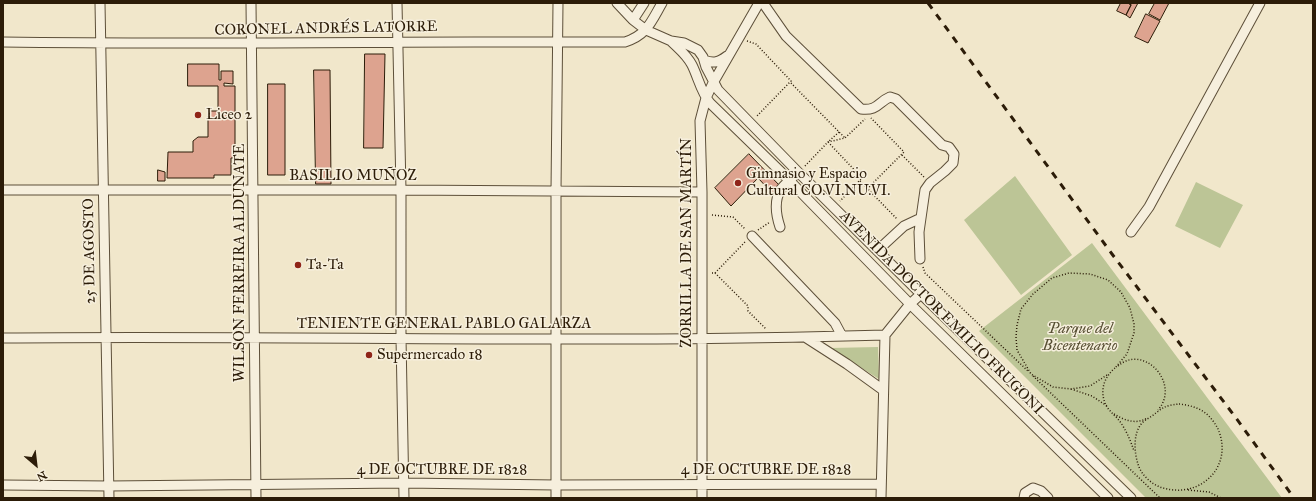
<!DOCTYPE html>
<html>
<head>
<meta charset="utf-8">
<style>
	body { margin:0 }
	#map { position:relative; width:1316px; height:501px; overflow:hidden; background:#f1e7cb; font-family:"IM FELL Great Primer",serif }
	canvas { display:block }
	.frame { position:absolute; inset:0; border:4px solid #2c1c08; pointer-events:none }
	.north { position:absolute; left:16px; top:445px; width:40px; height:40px; -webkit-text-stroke:3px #f6efdd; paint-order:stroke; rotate:152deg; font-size:11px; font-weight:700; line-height:16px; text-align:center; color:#2c1c08 }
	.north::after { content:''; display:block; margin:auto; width:14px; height:18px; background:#2c1c08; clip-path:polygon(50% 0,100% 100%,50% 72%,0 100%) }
</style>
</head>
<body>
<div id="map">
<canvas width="1316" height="501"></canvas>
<div class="frame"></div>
<div class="north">N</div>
</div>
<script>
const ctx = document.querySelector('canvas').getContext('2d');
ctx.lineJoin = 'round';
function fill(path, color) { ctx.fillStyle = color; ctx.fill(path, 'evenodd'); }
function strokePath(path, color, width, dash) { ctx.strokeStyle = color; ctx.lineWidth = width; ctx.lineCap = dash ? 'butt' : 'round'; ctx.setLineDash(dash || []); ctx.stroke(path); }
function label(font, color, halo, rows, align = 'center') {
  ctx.font = font + ' "IM FELL Great Primer",serif'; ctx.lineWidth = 3; ctx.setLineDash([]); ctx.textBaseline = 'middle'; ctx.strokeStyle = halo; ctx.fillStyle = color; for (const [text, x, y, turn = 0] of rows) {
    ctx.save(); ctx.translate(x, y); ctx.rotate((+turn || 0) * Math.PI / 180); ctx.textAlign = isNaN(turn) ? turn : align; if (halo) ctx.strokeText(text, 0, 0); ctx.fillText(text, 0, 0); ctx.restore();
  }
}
const green = new Path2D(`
	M1015,176L1072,255L1021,295L964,220Z
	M1196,182L1243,205L1220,248L1175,226Z
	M1092,243L1282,498H1146L979,331Z
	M878,347L879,379L830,348Z`);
const building = new Path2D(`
	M1121,3H1128L1131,5L1126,15L1117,11Z
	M1128,3H1138L1130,18L1126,15L1131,5Z
	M1155,3H1169L1160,20L1149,14Z
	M1146,14L1160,21L1148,43L1135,37Z
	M365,54H385L383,148H364Z
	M188,64H219V80H221V71H233V84L224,83V86H235V158H231V175H214V178H167L168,152H193V141L198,137H208V111H218V86H188Z
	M314,70H330L331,184H316Z
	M268,84H285V175H268Z
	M749,154L781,187L774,195L758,178L731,206L715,188Z
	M158,170L165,172V181H158Z`);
const path = new Path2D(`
	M747,41L756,44L791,81L757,116
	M791,83L845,138
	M839,132L828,142L862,178L840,201
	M902,155L924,177
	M805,166L828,142L845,138L865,119
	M860,181L897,219
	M867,189L904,152L871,118
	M712,215L733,217L745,229
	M758,230L770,222
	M923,267L925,273L1029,372
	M712,273H715L745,242
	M715,273L748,306V311L766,329
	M1118,366C1144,343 1181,384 1158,410
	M1115,368C1103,378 1099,393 1107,407C1111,413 1117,417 1121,423C1127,432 1131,442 1134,451
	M1107,375L1090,386L1071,389L1053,387L1031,374L1017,350L1016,337L1017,325L1021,309L1033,294L1052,278L1069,273L1090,274L1108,280L1121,292L1130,308L1134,324V333L1127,354L1115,368
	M1033,376L1160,498
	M1071,389L1092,396L1107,406
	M1179,404C1188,405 1197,407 1204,412C1210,416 1215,423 1218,429C1234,466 1201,499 1163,488C1152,485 1141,475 1138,464C1134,452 1133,433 1142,423C1145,420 1149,418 1152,416C1164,407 1163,406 1179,404Z
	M1114,414C1124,420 1136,425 1147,418
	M1188,490L1209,492L1221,498`);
const minor = new Path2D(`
	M100,3L109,498
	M251,3L256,498
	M397,3L401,190V338L404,498
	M617,3L633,20L646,30L671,41L684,43L698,50L703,57L706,67L718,90L798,172L921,294L1131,498
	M763,3L786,36L861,109C878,111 878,102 890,97L896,99L942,145L949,147L954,154L953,163L945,171L930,183L925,190L919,232L920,259
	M633,20L644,3
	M671,41C679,49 687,55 692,65C698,77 701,92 710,103L781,172L910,304L1108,498
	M3,42C210,45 418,41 625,42C647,35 651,22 662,3
	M704,60C714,64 719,62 727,56
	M3,190H401L702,192
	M780,227C776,215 774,200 781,189C784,185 789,181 793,177
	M1131,232L1149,207L1260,3
	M752,236L835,323L842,336
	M878,250L904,226L921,218
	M885,335L910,304L921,294
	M805,337L847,364L883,390
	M3,338C297,335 591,344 885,335
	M3,485L109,486L404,483L556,485L881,484
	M556,498V191L558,3
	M702,498V192L700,121L706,98L713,83L759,3
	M881,498L885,335
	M1024,498L1025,493L1033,488L1041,491L1048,498`);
const rail = new Path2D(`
	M928,3L1112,254L1236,418L1294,498`);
const markers = [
	[198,115,4,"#8f2418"],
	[738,183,4,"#8f2418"],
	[298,265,4,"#8f2418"],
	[369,355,4,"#8f2418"]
];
const streetNames = [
	["CORONEL ANDRÉS LATORRE",326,29,-1],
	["BASILIO MUÑOZ",353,176],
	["ZORRILLA DE SAN MARTÍN",687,243,-90],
	["25 DE AGOSTO",90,251,-91],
	["WILSON FERREIRA ALDUNATE",240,263,-90],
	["AVENIDA DOCTOR EMILIO FRUGONI",941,313,45],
	["TENIENTE GENERAL PABLO GALARZA",444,324],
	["4 DE OCTUBRE DE 1828",442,470],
	["4 DE OCTUBRE DE 1828",766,470]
];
const poiNames = [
	["Liceo 2",206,115],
	["Gimnasio y Espacio",746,174],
	["Cultural CO.VI.NU.VI.",746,191],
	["Ta-Ta",306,265],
	["Supermercado 18",377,355]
];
const parkNames = [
	["Parque del",1080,329],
	["Bicentenario",1080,346]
];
fill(green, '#bcc596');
fill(building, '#dda38f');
strokePath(building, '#2c1c08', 1);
strokePath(minor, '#5d4f39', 11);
strokePath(path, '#2c1c08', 1.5, [1, 2]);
strokePath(minor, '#f6efdd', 9);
strokePath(rail, '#2c1c08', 3, [7, 7]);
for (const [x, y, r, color] of markers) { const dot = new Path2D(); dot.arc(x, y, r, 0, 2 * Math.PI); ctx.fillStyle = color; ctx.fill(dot); strokePath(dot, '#f6efdd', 1.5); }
label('15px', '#2c1c08', '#f6efdd', streetNames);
label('15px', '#2c1c08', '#f6efdd', poiNames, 'left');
label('italic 15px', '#574f33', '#f6efdd', parkNames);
</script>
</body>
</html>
